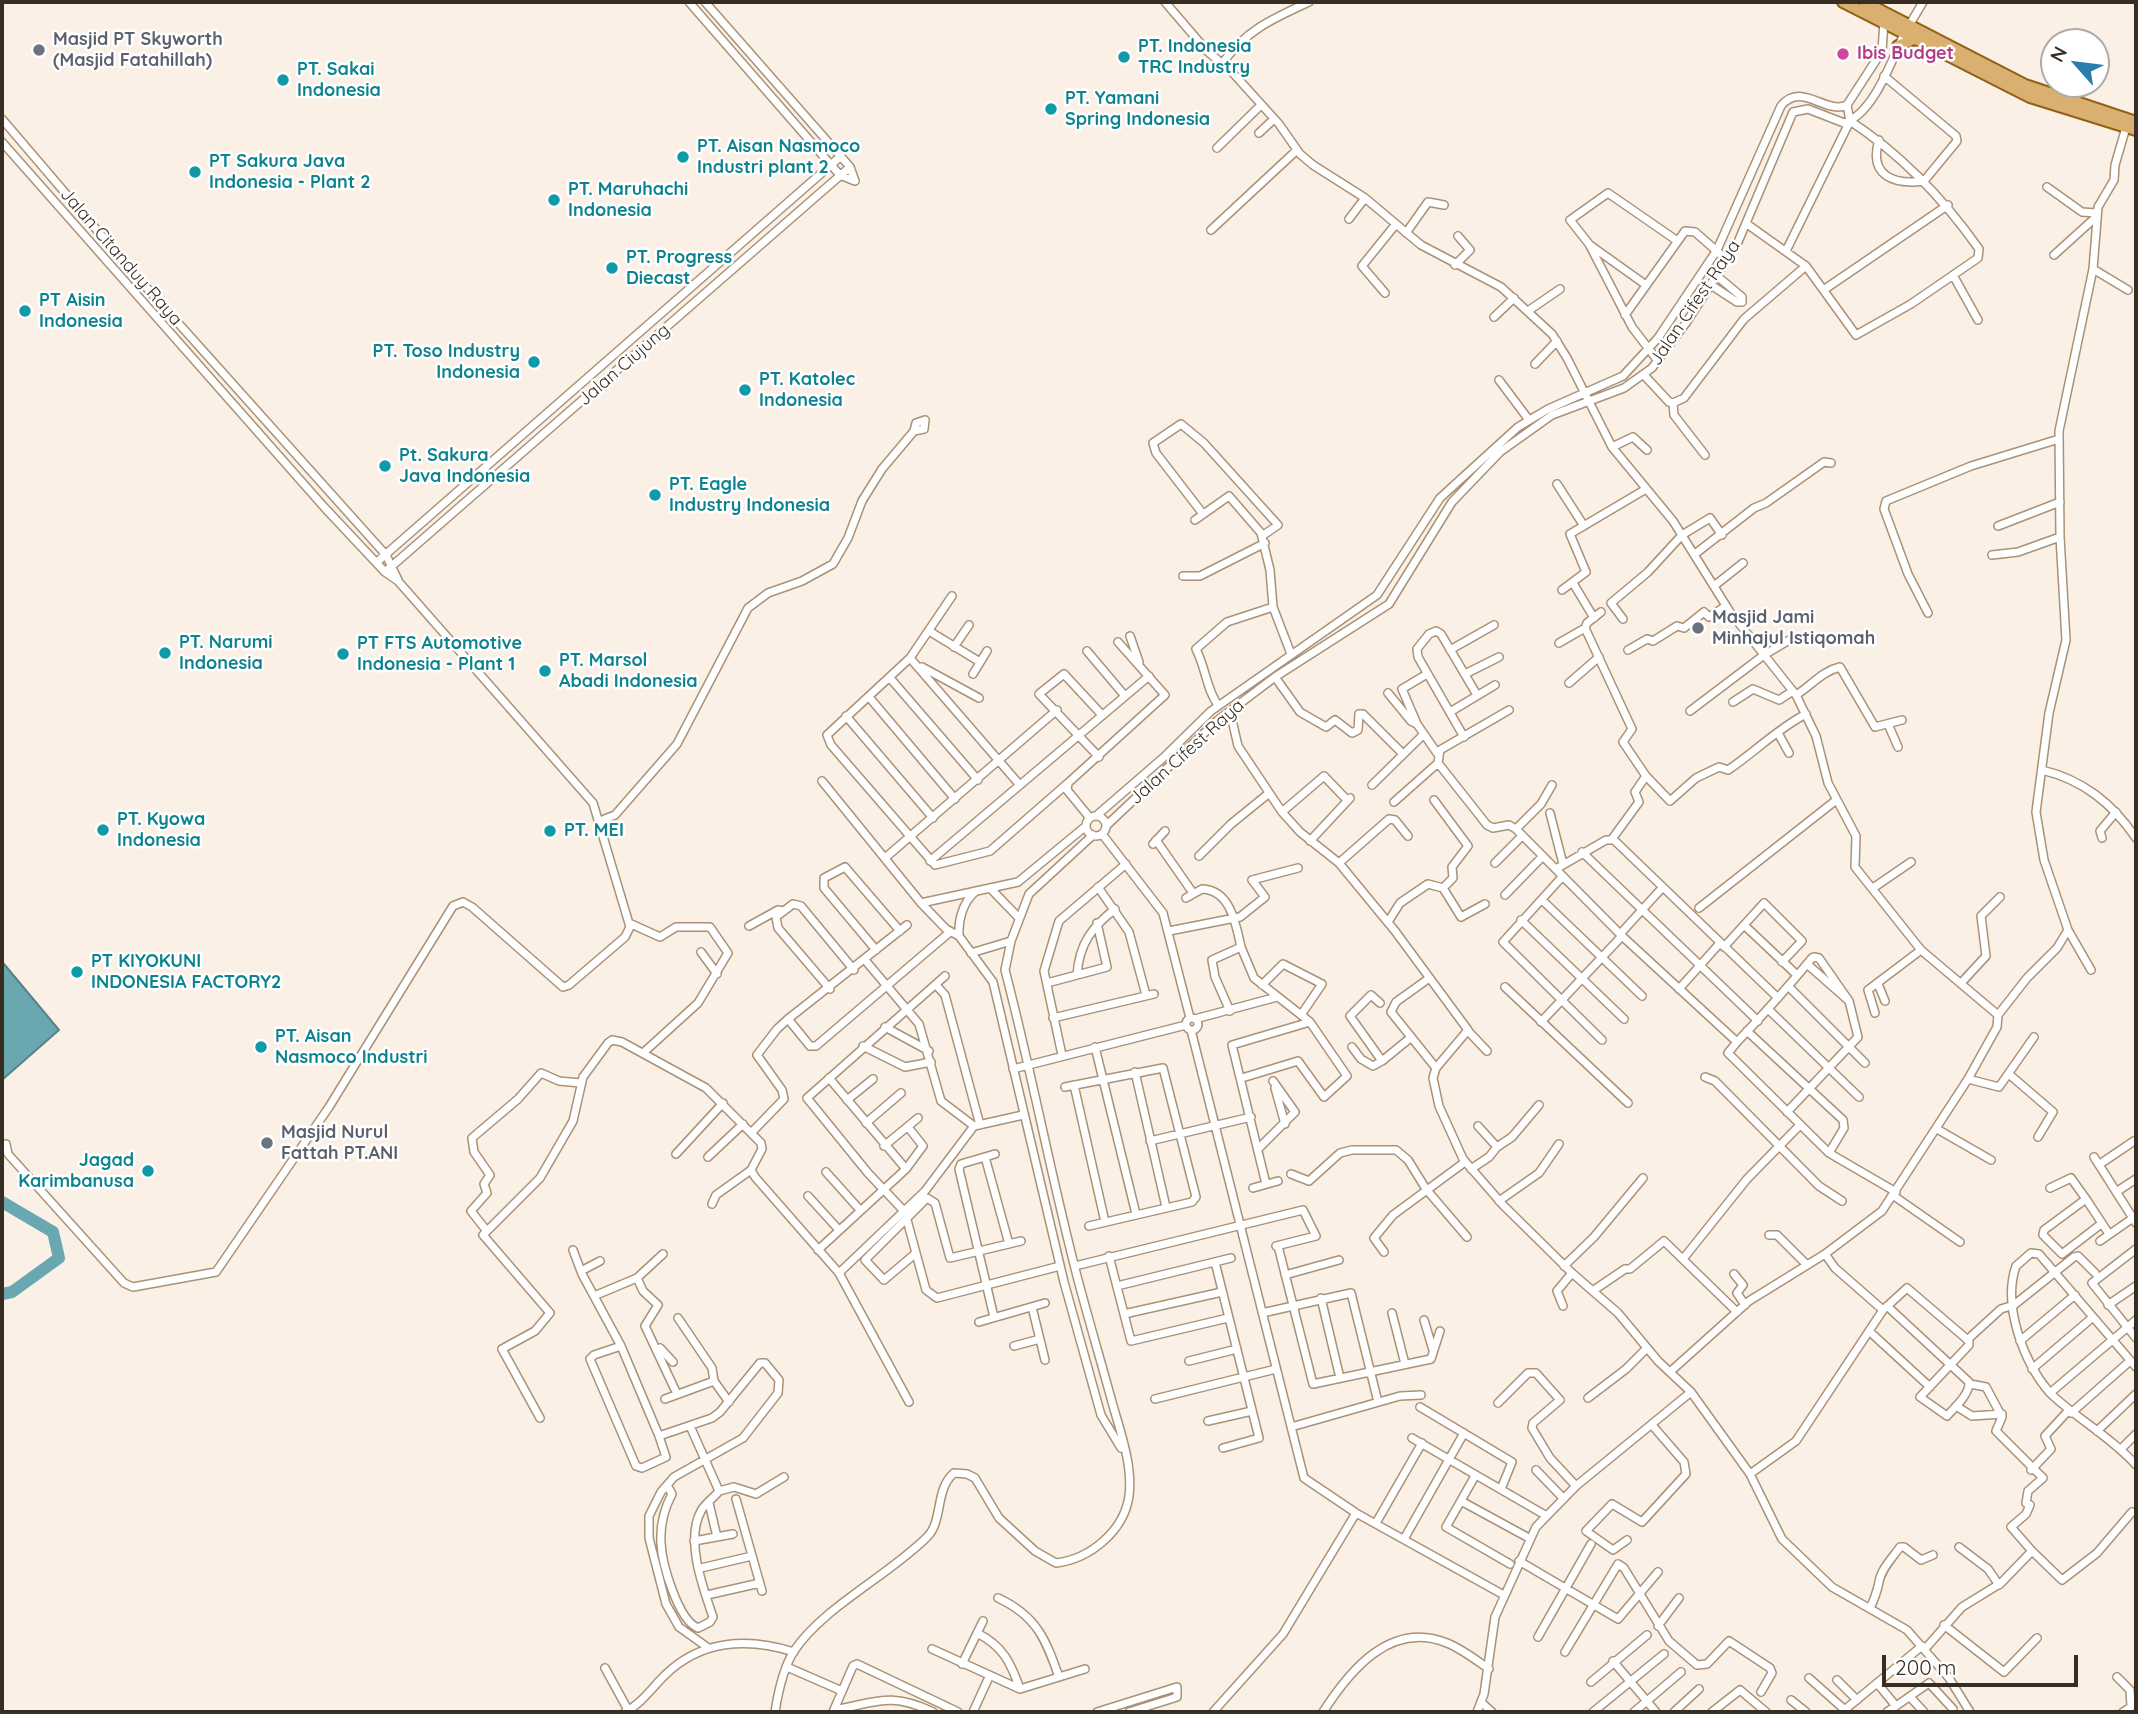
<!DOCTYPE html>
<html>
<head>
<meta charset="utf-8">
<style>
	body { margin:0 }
	#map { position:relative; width:2138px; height:1714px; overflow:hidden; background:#fbf0e5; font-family:Quicksand,sans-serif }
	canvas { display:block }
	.frame { position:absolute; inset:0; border:4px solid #372d22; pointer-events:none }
	.north { position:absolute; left:2040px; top:28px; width:70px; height:70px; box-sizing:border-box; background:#fff; border:2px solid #afaba7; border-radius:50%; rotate:298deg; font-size:19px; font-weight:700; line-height:28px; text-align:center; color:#372d22 }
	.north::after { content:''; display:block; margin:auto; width:24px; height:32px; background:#287dad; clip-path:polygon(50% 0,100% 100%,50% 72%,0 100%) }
	.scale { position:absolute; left:1882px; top:1655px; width:196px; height:32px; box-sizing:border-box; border:4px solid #372d22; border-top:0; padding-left:9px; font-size:21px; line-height:24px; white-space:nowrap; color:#372d22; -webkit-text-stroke:5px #fff; paint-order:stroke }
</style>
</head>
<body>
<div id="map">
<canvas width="2138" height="1714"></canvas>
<div class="frame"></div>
<div class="north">N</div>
<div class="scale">200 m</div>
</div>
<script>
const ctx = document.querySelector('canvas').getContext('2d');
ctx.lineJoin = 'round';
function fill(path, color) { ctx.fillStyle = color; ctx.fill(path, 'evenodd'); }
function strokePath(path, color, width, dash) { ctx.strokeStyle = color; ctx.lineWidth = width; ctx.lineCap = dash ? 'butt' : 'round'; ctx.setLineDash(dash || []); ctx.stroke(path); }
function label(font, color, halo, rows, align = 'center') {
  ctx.font = font + ' Quicksand,sans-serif'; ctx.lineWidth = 5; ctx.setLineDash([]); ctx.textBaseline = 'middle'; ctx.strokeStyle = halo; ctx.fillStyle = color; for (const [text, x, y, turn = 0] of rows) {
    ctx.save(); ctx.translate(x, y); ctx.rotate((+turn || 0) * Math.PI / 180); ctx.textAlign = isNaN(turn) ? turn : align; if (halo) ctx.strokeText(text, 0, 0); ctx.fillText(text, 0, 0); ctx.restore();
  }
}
const water = new Path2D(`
	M4,964L59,1030L2,1080V966Z`);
const river = new Path2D(`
	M2,1202L53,1232L59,1258L12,1292L2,1294`);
const street = new Path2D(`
	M689,2L831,165L840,175L855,181
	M705,2L850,167L855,181
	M1165,2L1207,51L1232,72L1279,124L1300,154L1313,165L1365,198L1421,245L1501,287L1552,334L1567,358L1612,447L1673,521L1730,612L1796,695L1816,736L1828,783L1856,836L1855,867L1921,950L1998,1015
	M1910,24L1923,2
	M1222,64C1244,31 1274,18 1309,2
	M2,119L137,277L386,555L398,580
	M1259,133L1274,119
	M1879,140C1868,176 1894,185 1924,181L1957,141L1956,136L1884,76
	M2,142L324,507L385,572L398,581L593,803L630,927L625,937L569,985L563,987L472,907L463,902L453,906L329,1107L216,1272L133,1287L124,1283L8,1154L6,1144
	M1217,148L1261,105
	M2047,187L2082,212L2096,213
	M1349,219L1365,198
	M1747,224L1806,266L1856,335L1911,304L1978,258L1979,249C1943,198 1902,155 1850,121
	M1211,230L1297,150
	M1406,233L1428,202L1444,205
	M1590,245L1646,285
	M1786,251L1850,121L1847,105
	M2054,255L2096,217
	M1455,265L1470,250L1458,236
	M2093,269L2128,290
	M1953,275L1978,320
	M1711,285L1737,302H1742V297L1717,276
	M1825,289L1948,205
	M1385,293L1362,266L1396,224
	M1528,311L1560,289
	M1625,315L1685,231L1695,232L1727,260
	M1494,317L1514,298
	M1658,361L1632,327L1589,244L1570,220L1608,193L1676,240
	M1535,364L1557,341
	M1644,375L1669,402L1673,403L1684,398L1744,319L1806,266
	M1499,380L1529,420
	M1673,403L1674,415L1705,455
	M1612,447L1633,437L1647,450
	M1557,484L1584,526
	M1203,514L1156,453L1153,443L1181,424L1204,443L1278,525L1262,536
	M1195,520L1229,496L1261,533L1270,570L1273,607L1291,654
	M1998,526L2060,502
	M1695,554L1754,508L1766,503L1824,462L1831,463
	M1992,555L2018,552L2060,537
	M377,562L841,156
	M385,572L850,167
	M1183,576H1200L1265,543
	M1573,583L1594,618
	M1714,586L1743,563
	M1562,590L1586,572L1570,534L1646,489
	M1601,612L1587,623L1585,628L1632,729L1623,742L1646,776L1635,792L1639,802L1612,839
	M1928,613L1908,574L1884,509L1886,501L1971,466L2059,439
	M1623,619L1611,603L1648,572L1682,535L1710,518L1722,535
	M929,631L980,662
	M1130,636L1139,662
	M1559,643L1585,628
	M954,647L969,625
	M1450,650L1494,625
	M1628,650L1647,639L1653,641L1677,626L1684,628L1704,612L1709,617L1726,606
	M1087,651L1125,696
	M910,658L952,596
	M922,667L979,698
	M973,674L987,651
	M1465,674L1499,657
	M1275,677L1300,712L1326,727L1335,720L1352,733L1358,730L1359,714H1363L1402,753
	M890,678L978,780
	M1569,683L1599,657
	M1388,693L1411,721L1417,724L1439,756
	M1796,695C1811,686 1822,671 1840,667L1875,727L1902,720
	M869,697L955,799
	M1733,702L1753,689L1779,700L1793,691
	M1218,705C1207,691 1206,669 1196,649L1227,622L1273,607
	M1230,711L1238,746L1282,812L1300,832L1339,863L1395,931L1468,1030L1436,1068L1433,1078L1439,1106L1463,1159L1503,1205L1572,1273L1618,1313L1658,1361L1691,1392L1750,1474L1782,1539L1832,1587L1907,1630L1949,1678L1970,1712
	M1690,711L1764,655L1791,639
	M1450,712L1495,685
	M846,716L933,818
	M1417,724L1402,689L1427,674
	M1888,724L1898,747
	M1778,733L1789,753
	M1464,737L1418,657L1417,649L1429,634L1436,631L1441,634L1477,695
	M1099,757L1039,694L1064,674L1102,715
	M1438,763L1487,825L1493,828L1509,825L1516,829L1622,936L1737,1042L1728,1053L1829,1153L1896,1192
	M2042,770C2083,780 2112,803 2136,838
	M1646,776L1670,801L1696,778L1719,767L1728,770C1755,752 1777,729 1806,714
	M822,781L921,903L946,929L959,936L993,982L1064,1282L1101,1415L1121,1448
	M1019,784L910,658L827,735L831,745L935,865L990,851L1068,783
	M1372,785L1424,734
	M1434,800L1468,846L1452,867L1453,878L1443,888
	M1394,802L1438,763L1440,750L1509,710
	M1282,812L1324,776L1347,800
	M1550,813L1563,864
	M1096,816L1163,758L1211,711L1377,595L1440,498L1518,427L1548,409L1623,376L1658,338L1717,250L1781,106C1801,81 1826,115 1847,105L1882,51L1884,22
	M1086 826a10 10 0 1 1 20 0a10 10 0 1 1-20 0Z
	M1090,818L1067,790L1068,783L1165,695L1118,642
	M600,821L615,815L677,744L748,608L768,593L802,581L833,564L848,538L862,501L882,469L914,431L924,429L925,420L916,423L914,431
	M1106,826L1218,720L1275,677L1389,604L1452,502L1500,452L1552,415L1624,388L1652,368L1686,323L1738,242L1793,112L1808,109L1844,123C1874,114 1892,59 1905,32
	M1516,829L1541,804L1552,785
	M1102,834L1163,913L1190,1018
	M2102,838L2100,831L2116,812
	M1156,840L1193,893
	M1310,841L1350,798
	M1153,844L1165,831
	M1582,852L1758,1021
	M1199,856L1231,824L1268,794
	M885,858L1057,710
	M930,861L1149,676
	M1339,863L1389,819L1395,820L1408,836
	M1495,863L1522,836
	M1556,869L1606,840H1614L1778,998
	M1562,877L1503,942L1602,1040
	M1098,887L1129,932L1146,995
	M1873,888L1911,862
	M991,889L1019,918
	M1505,895L1542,857
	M1186,898L1202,889C1231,890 1236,925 1241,947
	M1542,900L1642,996
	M921,903L1018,882L1086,826
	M1699,908L1835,801
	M1521,920L1624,1019
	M1388,922L1400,903L1428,884L1443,888L1461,917L1485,904
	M629,923L660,937L676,927H710L728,953L698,1003L643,1053
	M907,925L788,1019L810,1046H816L950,932
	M1744,925L1797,975
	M749,926L778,910L784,911
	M2068,930L2091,970
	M1169,931L1240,917L1265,897L1252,880L1298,868
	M1621,933L1662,888
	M959,936C958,920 963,902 975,892
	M1724,947L1764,903L1802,941L1782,962
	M876,950L824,888V878L845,867L900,931
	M701,952L717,974
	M971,953L1011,941
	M865,960L919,1024L941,1101L974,1126L1023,1115
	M1077,975C1079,944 1092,927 1115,909
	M1428,979L1396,1002L1391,1012L1436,1068
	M1962,982L1986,956L1981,916L2000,897
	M1047,983L1107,967L1097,923
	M1878,984L1885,1001
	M936,985L945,995L980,1125
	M1262,985L1283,964L1322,984L1301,1015
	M1788,986L1865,1063
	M1505,987L1628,1103
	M830,989L778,928L776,917L793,904L801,906L854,970
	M1679,989L1720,943
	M1769,1010L1859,1097
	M1230,1011L1215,977L1212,960L1241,947L1254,978L1310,1022L1347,1076L1324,1097L1298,1061L1242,1078
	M1875,1013L1868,990L1921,950
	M1186 1024a6 6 0 1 1 12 0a6 6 0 1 1-12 0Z
	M1053,1018L1154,994
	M1195,1019L1277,997
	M1541,1022L1622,936
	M885,1027L929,1051
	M1191,1030L1304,1478L1356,1513L1502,1594
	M1468,1031L1487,1051
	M1747,1031L1843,1120L1844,1128L1829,1153
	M1737,1042C1763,1015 1788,987 1812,958L1814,957L1819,958L1849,1001L1807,964
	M863,1046L905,1067L931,1062
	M1095,1047L1136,1214
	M1352,1047L1361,1059L1373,1066L1382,1061L1350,1016L1371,995L1380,1003
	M1062,1055L1044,971L1059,921L1126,864
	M1382,1061L1409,1039
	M1013,1069L1186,1025
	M1135,1072L1166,1207
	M2010,1075L2053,1112L2038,1137
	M1705,1077L1715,1081L1819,1186L1842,1201
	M829,1078L906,1169
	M1968,1079L1999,1087L2034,1037
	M1074,1085L1105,1222
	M1065,1087L1163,1068L1196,1197L1192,1202L1089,1226
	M1275,1088L1285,1124
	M847,1100L873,1079
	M1787,1112L1858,1037L1849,1001
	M866,1123L901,1093
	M1937,1129L1991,1160
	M752,1132L784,1099L782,1090L757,1055L777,1029L788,1019
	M1150,1141L1251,1117
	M884,1146L918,1118
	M1497,1147L1512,1137L1539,1105
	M1259,1148L1295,1112L1273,1081
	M676,1154L723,1103
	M708,1157L743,1124
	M985,1157L1009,1244
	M2094,1157L2136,1223
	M2100,1164L2134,1141
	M1471,1169L1489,1157L1497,1147L1478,1126
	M826,1172L860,1210
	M1291,1174L1309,1181L1340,1153L1352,1150H1396L1408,1160L1426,1189L1467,1237
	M1266,1184L1232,1045L1310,1022
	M1253,1188L1278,1181
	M2050,1188L2071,1178L2086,1199
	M2116,1192L2136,1179
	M808,1196L839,1230
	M1894,1196L1960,1242
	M1499,1201L1539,1173L1559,1144
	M712,1204L716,1195L751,1170
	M905,1212L868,1173L807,1098L945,976
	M907,1220L926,1290L937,1298L1060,1266
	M2101,1224L2062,1254L2043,1235L2044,1230L2086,1199L2109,1234
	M486,1230L471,1211L487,1193L484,1184L490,1175L474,1152L472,1138L518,1099L541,1073L559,1081L581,1083
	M1769,1235H1777L1807,1265
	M2100,1241L2133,1218
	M1278,1246L1313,1384L1431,1359L1440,1331
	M2136,1249L2092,1283L2136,1338
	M573,1250L582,1274L621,1346
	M818,1250L906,1169L923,1146L908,1127
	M1384,1252L1374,1238L1393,1215L1465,1162
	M916,1253L884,1280L865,1260L927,1198L935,1203L950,1258L1021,1241
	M1825,1254L1835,1268L1883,1310
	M1109,1256L1131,1341L1228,1318
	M1683,1259L1747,1179L1800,1125
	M1215,1262L1259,1438L1223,1448
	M1075,1266L1303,1210L1316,1236L1276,1246
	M1564,1266L1594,1237L1643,1178
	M581,1271L600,1261
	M839,1273L909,1402
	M1734,1274L1743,1285L1737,1293L1745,1305
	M1285,1275L1339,1260
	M637,1278L643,1291L658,1305L645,1326L677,1394
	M1117,1286L1231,1258
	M1594,1290L1625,1269H1630L1664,1241L1737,1312
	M594,1296L637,1278L663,1254
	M1321,1298L1340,1378
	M2108,1305L2136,1286
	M1563,1306L1557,1291L1572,1273
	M1032,1307L1045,1360
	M1262,1313L1351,1293L1378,1402
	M1392,1313L1405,1364
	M1124,1314L1222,1292
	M994,1317L959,1169L961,1164L995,1154
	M678,1318L712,1368L714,1381
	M1424,1320L1433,1350
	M2136,1320L2050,1393C2024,1363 2002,1306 2016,1266L2031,1253L2039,1254L2136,1367
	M979,1322L1045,1303
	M1869,1331L1930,1387
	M1967,1340L2001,1309L2014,1305L2074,1257L2078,1256L2095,1273
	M2020,1341L2075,1295
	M1014,1346L1040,1339
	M660,1348L673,1362
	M1189,1361L1237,1349
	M2032,1369L2093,1317
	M1671,1371L1749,1301L1825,1254L1882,1211L1968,1079L1997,1027L1998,1015L2027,978L2057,948L2068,930L2044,860L2036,812L2049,713L2066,640L2060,537L2059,431L2093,269L2098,207L2114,180L2115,165L2127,124
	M2050,1393C2077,1419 2111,1437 2136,1465
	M1588,1398L1626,1369L1647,1348
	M665,1399L714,1381L729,1402
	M1155,1399L1276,1369
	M1498,1403L1528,1373H1536L1560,1400L1533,1423L1532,1428L1550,1458L1576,1486
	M1956,1406L1972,1416L2002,1414
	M1420,1407L1512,1462L1501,1489
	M2071,1413L2130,1361
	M540,1418L502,1349L535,1331L550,1313L483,1235L540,1178L573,1121L583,1077L608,1043L612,1040L622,1042L706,1088L761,1143L762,1149L751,1170L755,1177L839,1273L925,1191L974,1126
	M1208,1421L1252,1411
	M1291,1427L1400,1396L1421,1395
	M2097,1431L2136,1394
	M659,1436L666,1457L642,1468L636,1466L590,1359L594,1355L621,1346L659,1436L712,1418L720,1412L760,1363H765L779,1380L778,1393L743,1438L674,1477L661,1492L649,1516V1538L666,1604L679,1627L707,1647
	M1412,1438L1545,1515
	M2121,1449L2136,1434
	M1536,1470L1563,1498
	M2031,1470L2051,1449L2045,1436L2068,1411
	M1750,1474L1796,1441L1883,1310L1907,1288L1969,1341V1345L1920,1397L1947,1416C1955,1407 1970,1394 1969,1382L1887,1306
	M1475,1476L1446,1527L1510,1564
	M667,1485L672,1494C664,1509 660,1526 661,1543C662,1564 678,1620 698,1628L710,1622L713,1617C703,1588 685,1540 701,1511C705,1503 714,1498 719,1491L690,1426
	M719,1491L734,1487L756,1494L784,1477
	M736,1499L762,1591
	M1461,1501L1527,1537
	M709,1503L717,1537
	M1376,1523L1422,1443
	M1404,1539L1464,1433
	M1627,1540L1613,1550L1586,1531L1612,1504L1642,1522L1686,1474L1684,1462L1652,1425
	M694,1541L733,1534
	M1959,1547L1988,1569L1999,1585
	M2032,1551L2062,1580L2097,1553L2132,1512
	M1519,1561L1618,1619L1658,1572
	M701,1568L752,1556
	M707,1595L760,1583
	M998,1598C1037,1616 1046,1640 1059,1677
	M1870,1608C1875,1598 1877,1592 1879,1582C1881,1569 1893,1557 1900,1547H1904L1921,1560L1933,1555
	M1944,1625L2004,1672L2037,1638
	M1658,1626L1679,1598
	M977,1633C1003,1646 1011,1663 1020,1689
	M1538,1637L1591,1544
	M932,1649L1020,1689L1085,1669
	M1925,1649L1962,1607L2001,1583L2032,1551L2011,1527L2026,1514L2030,1505L2026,1503L2028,1491L2043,1478L1996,1431L2002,1417L1986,1387L1970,1384
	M1565,1652L1618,1564L1624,1568L1669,1641L1697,1665L1707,1664L1729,1641L1770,1668L1772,1673L1761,1692
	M1613,1661L1656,1712
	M962,1664L983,1621
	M787,1667L842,1691
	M605,1668L628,1710
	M2117,1677L2130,1690L2131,1706
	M1809,1678L1845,1710
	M1837,1680L1857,1700
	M1591,1682L1647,1635
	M1877,1683L1896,1706L1887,1712
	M1910,1697L1924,1712
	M1791,1700L1806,1712
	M1482,1703L1492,1712
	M1896,1706L1929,1683L1953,1709
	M834,1710C878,1702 890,1692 933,1712
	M625,1712C641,1704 651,1689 664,1676C700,1640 747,1637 794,1652
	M775,1712C778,1693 783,1668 794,1651C823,1607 890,1575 928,1536C943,1520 935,1489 954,1473L967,1474L975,1478L999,1518L1035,1551L1056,1563C1090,1559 1124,1531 1129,1496C1133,1465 1120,1431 1112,1402C1101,1362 1089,1321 1078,1280C1051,1177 1032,1073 1005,970L1011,941L1029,894L1093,835
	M833,1712L853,1666L857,1664L958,1712
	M973,1712L989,1677
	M1097,1712L1177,1687V1697L1129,1712
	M1213,1712L1283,1634L1356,1513
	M1323,1712C1350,1670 1391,1620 1447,1643C1462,1649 1476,1660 1489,1669
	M1477,1712L1484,1694L1495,1617L1536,1527L1576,1486L1691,1392
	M1593,1712L1664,1654
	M1634,1712L1681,1672
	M1674,1712L1699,1689
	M1712,1712L1740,1690L1766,1712
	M1842,1712L1922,1646
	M2123,1712L2136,1704`);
const primary = new Path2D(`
	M1843,2L2030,97L2136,130
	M1864,2L2025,85L2136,122
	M1898,46L1916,38`);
const markers = [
	[39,50,7,"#6b7280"],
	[1843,54,7,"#d1479c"],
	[1124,57,7,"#0f9aa8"],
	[283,80,7,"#0f9aa8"],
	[1051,109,7,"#0f9aa8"],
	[683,157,7,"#0f9aa8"],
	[195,172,7,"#0f9aa8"],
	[554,200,7,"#0f9aa8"],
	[612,268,7,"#0f9aa8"],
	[25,311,7,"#0f9aa8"],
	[534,362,7,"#0f9aa8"],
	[745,390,7,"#0f9aa8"],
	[385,466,7,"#0f9aa8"],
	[655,495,7,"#0f9aa8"],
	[1698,628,7,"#6b7280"],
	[165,653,7,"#0f9aa8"],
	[343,654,7,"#0f9aa8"],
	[545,671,7,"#0f9aa8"],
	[103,830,7,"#0f9aa8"],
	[550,831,7,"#0f9aa8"],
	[77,972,7,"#0f9aa8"],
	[261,1047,7,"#0f9aa8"],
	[267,1143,7,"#6b7280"],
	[148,1171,7,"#0f9aa8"]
];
const worshipNames = [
	["Masjid PT Skyworth",53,40],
	["(Masjid Fatahillah)",53,61],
	["Masjid Jami",1712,618],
	["Minhajul Istiqomah",1712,639],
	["Masjid Nurul",281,1133],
	["Fattah PT.ANI",281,1154]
];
const cultureNames = [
	["PT. Indonesia",1138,47],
	["TRC Industry",1138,68],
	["PT. Sakai",297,70],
	["Indonesia",297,91],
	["PT. Yamani",1065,99],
	["Spring Indonesia",1065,120],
	["PT. Aisan Nasmoco",697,147],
	["Industri plant 2",697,168],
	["PT Sakura Java",209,162],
	["Indonesia - Plant 2",209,183],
	["PT. Maruhachi",568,190],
	["Indonesia",568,211],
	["PT. Progress",626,258],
	["Diecast",626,279],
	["PT Aisin",39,301],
	["Indonesia",39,322],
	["PT. Toso Industry",520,352,"right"],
	["Indonesia",520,373,"right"],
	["PT. Katolec",759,380],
	["Indonesia",759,401],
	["Pt. Sakura",399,456],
	["Java Indonesia",399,477],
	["PT. Eagle",669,485],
	["Industry Indonesia",669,506],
	["PT. Narumi",179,643],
	["Indonesia",179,664],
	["PT FTS Automotive",357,644],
	["Indonesia - Plant 1",357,665],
	["PT. Marsol",559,661],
	["Abadi Indonesia",559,682],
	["PT. Kyowa",117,820],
	["Indonesia",117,841],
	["PT. MEI",564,831],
	["PT KIYOKUNI",91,962],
	["INDONESIA FACTORY2",91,983],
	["PT. Aisan",275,1037],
	["Nasmoco Industri",275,1058],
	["Jagad",134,1161,"right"],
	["Karimbanusa",134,1182,"right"]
];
const hotelNames = [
	["Ibis Budget",1857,54]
];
const streetNames = [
	["Jalan Citanduy Raya",121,257,49],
	["Jalan Cifest Raya",1695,303,-56],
	["Jalan Ciujung",624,365,-41],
	["Jalan Cifest Raya",1187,752,-42]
];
fill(water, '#69a7b1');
strokePath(water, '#5a8286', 2);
strokePath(river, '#69a7b1', 12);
strokePath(street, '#aa9177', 10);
strokePath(primary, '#906016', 14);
strokePath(street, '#fff', 7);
strokePath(primary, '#d9b06f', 10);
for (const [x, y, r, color] of markers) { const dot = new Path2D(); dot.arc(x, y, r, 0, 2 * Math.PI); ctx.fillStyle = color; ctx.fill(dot); strokePath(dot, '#fff', 2.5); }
label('bold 18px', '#5b616d', '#fff', worshipNames, 'left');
label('bold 18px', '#0d838f', '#fff', cultureNames, 'left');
label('bold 18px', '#b23c85', '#fff', hotelNames, 'left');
label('18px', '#372d22', '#fff', streetNames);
</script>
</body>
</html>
